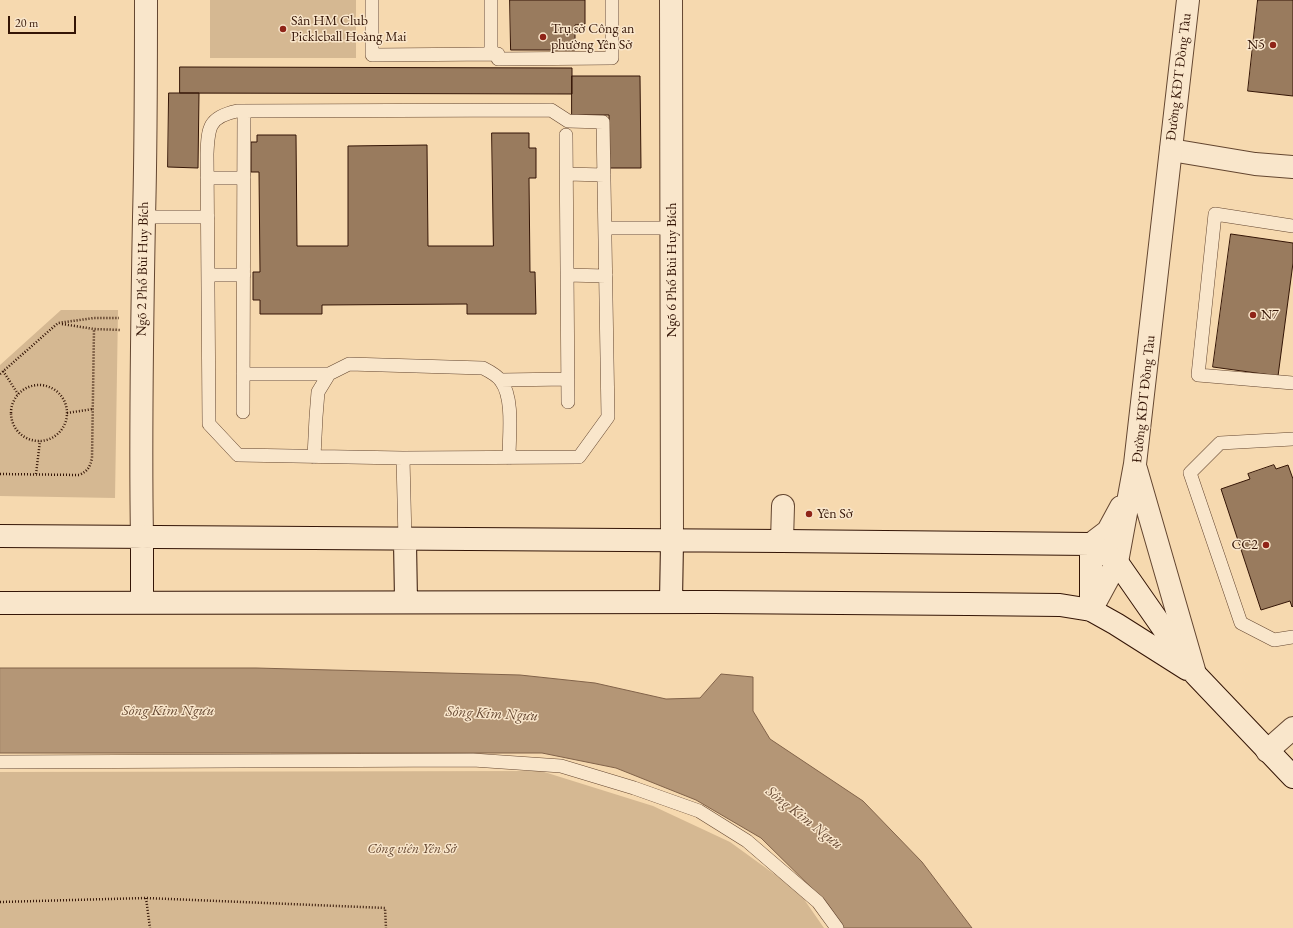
<!DOCTYPE html>
<html>
<head>
<meta charset="utf-8">
<style>
	body { margin:0 }
	#map { position:relative; width:1293px; height:928px; overflow:hidden; background:#f6d9af; font-family:"EB Garamond",serif }
	canvas { display:block }
	.scale { position:absolute; left:8px; top:16px; width:68px; height:18px; box-sizing:border-box; border:2px solid #341506; border-top:0; padding-left:5px; font-size:12px; line-height:14px; white-space:nowrap; color:#341506; -webkit-text-stroke:3px #f9e6cb; paint-order:stroke }
</style>
</head>
<body>
<div id="map">
<canvas width="1293" height="928"></canvas>
<div class="scale">20 m</div>
</div>
<script>
const ctx = document.querySelector('canvas').getContext('2d');
ctx.lineJoin = 'round';
function fill(path, color) { ctx.fillStyle = color; ctx.fill(path, 'evenodd'); }
function strokePath(path, color, width, dash) { ctx.strokeStyle = color; ctx.lineWidth = width; ctx.lineCap = dash ? 'butt' : 'round'; ctx.setLineDash(dash || []); ctx.stroke(path); }
function label(font, color, halo, rows, align = 'center') {
  ctx.font = font + ' "EB Garamond",serif'; ctx.lineWidth = 3; ctx.setLineDash([]); ctx.textBaseline = 'middle'; ctx.strokeStyle = halo; ctx.fillStyle = color; for (const [text, x, y, turn = 0] of rows) {
    ctx.save(); ctx.translate(x, y); ctx.rotate((+turn || 0) * Math.PI / 180); ctx.textAlign = isNaN(turn) ? turn : align; if (halo) ctx.strokeText(text, 0, 0); ctx.fillText(text, 0, 0); ctx.restore();
  }
}
const green = new Path2D(`
	M210,0H356V58H210Z
	M61,310H118L115,498L0,496V365Z
	M541,771L653,806L730,842L799,892L824,928H0V772Z`);
const water = new Path2D(`
	M0,668H256L520,675L595,683L666,699L700,698L721,674L753,677V711L770,739L863,801L922,862L972,928H844L827,903L761,838L696,800L616,768L542,753H0Z`);
const building = new Path2D(`
	M510,0H585V24L575,25V50H511Z
	M1258,0H1293V96L1248,91Z
	M180,67L572,68V94L180,93Z
	M572,76H640L641,168H609V115H572Z
	M169,93H199L198,168L168,167Z
	M492,133H529V148H536V178H529L530,272H535L536,314H467V304L322,305V314H260V300H253V272H260L259,172H251V142H257V135H296L297,246H348V146L427,145L428,246H493Z
	M1231,234L1293,243V263L1278,376L1213,367Z
	M1274,465L1276,469L1288,465L1293,479V606L1292,607L1290,601L1261,610L1221,489L1250,479L1248,474Z`);
const path = new Path2D(`
	M62,324L94,329L121,330
	M3,371L18,394
	M0,374L58,323L94,318H119
	M11 413a28 28 0 1 1 56 0a28 28 0 1 1-56 0Z
	M67,413L93,409
	M0,474L79,475C88,471 90,467 92,458L94,329
	M36,474L40,441
	M146,898L150,928
	M0,902L146,898L385,908L386,928`);
const service = new Path2D(`
	M372,0V55L498,54V59L612,58V0
	M491,0V54
	M551,110L568,121L603,122L608,417L579,457L403,458L238,455L209,424L207,154C208,127 209,117 237,111Z
	M566,135L568,402
	M567,174L604,175
	M207,178H244
	M144,217H208
	M1293,226L1215,214L1198,375L1293,383
	M605,228H672
	M208,275H244
	M567,275L606,276
	M243,374H329
	M501,380L568,379
	M243,412L244,111
	M1293,439L1220,443L1190,473L1241,623L1274,640L1293,637
	M314,457L316,417L318,392L329,374L349,364L483,368C489,371 497,375 501,381C514,398 509,436 509,458
	M403,458L405,540
	M0,762L473,760L561,766L634,788L699,811L747,841L818,902L837,928`);
const minor = new Path2D(`
	M1171,150L1255,164L1293,167
	M142,537C140,431 142,324 144,217C146,145 146,72 146,0
	M782,541L783,506
	M1267,751L1293,728`);
const tertiary = new Path2D(`
	M671,0L672,541
	M1136,469L1194,670
	M1091,544L1108,531L1121,507
	M1091,610L1117,562L1135,464L1188,0`);
const secondary = new Path2D(`
	M0,536L782,541L1091,544L1117,562L1195,674L1293,777
	M142,537V603
	M405,540L406,602
	M671,602L672,541
	M0,603L714,602L968,604L1060,605L1091,610L1116,624L1187,669
	M1091,610V544`);
const markers = [
	[283,29,4,"#8f2418"],
	[543,37,4,"#8f2418"],
	[1273,45,4,"#8f2418"],
	[1253,315,4,"#8f2418"],
	[809,514,4,"#8f2418"],
	[1266,545,4,"#8f2418"]
];
const poiNames = [
	["Sân HM Club",291,21],
	["Pickleball Hoàng Mai",291,37],
	["Trụ sở Công an",551,29],
	["phường Yên Sở",551,45],
	["N5",1265,45,"right"],
	["N7",1261,315],
	["Yên Sở",817,514],
	["CC2",1258,545,"right"]
];
const streetNames = [
	["Đường KĐT Đồng Tàu",1179,77,-83],
	["Ngõ 2 Phố Bùi Huy Bích",143,269,-89],
	["Ngõ 6 Phố Bùi Huy Bích",672,270,-90],
	["Đường KĐT Đồng Tàu",1144,399,-84]
];
const parkNames = [
	["Công viên Yên Sở",412,849]
];
const waterNames = [
	["Sông Kim Ngưu",168,711],
	["Sông Kim Ngưu",492,714,3],
	["Sông Kim Ngưu",804,818,38]
];
fill(green, '#d5b892');
fill(water, '#b49676');
strokePath(water, '#816249', 1);
fill(building, '#997b5e');
strokePath(building, '#341506', 1);
strokePath(service, '#644630', 14);
strokePath(minor, '#644630', 24);
strokePath(tertiary, '#644630', 24);
strokePath(secondary, '#341506', 24);
strokePath(path, '#341506', 2.5, [1, 2]);
strokePath(service, '#f9e6cb', 13);
strokePath(minor, '#f9e6cb', 22);
strokePath(tertiary, '#f9e6cb', 22);
strokePath(secondary, '#f9e6cb', 22);
for (const [x, y, r, color] of markers) { const dot = new Path2D(); dot.arc(x, y, r, 0, 2 * Math.PI); ctx.fillStyle = color; ctx.fill(dot); strokePath(dot, '#f9e6cb', 1.5); }
label('14px', '#341506', '#f9e6cb', poiNames, 'left');
label('14px', '#341506', '#f9e6cb', streetNames);
label('italic 14px', '#644630', '#f9e6cb', parkNames);
label('italic 15px', '#674933', '#f9e6cb', waterNames);
</script>
</body>
</html>
